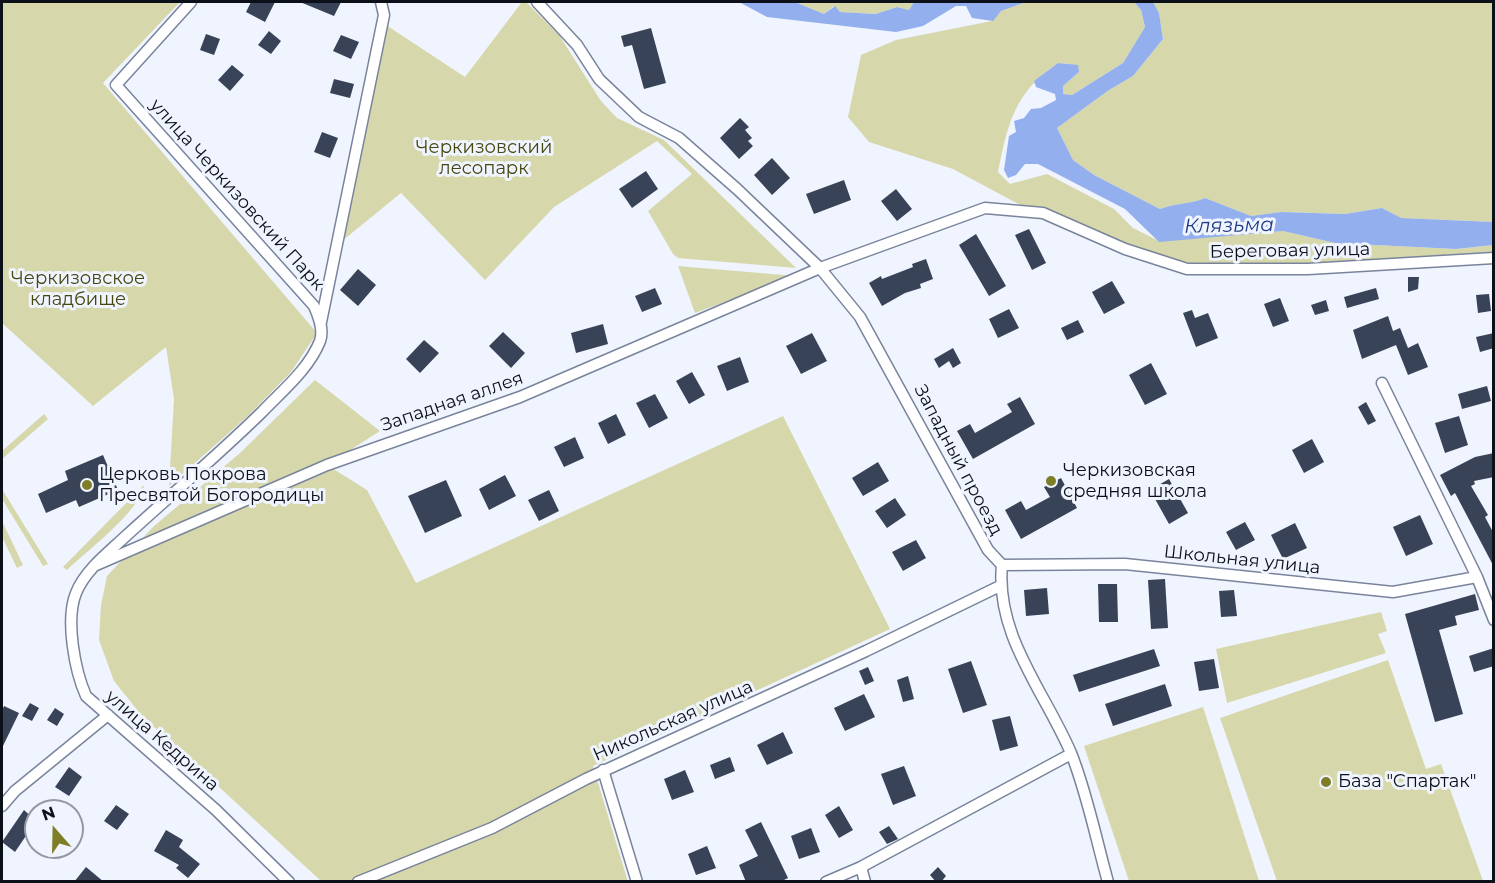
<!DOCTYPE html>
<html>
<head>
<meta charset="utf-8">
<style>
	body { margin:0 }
	#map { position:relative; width:1495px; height:883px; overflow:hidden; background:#eff4ff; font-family:Montserrat,sans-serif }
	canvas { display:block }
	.frame { position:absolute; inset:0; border:3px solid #0c1018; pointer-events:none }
	.north { position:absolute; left:24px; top:799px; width:60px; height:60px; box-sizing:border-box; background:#eff4ff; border:2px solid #9499a3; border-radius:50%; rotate:340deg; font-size:16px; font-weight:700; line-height:24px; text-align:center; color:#0c1018 }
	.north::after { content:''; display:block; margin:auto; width:21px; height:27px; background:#7e7e27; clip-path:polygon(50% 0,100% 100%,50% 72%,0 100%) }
</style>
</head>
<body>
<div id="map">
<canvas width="1495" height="883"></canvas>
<div class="frame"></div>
<div class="north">N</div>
</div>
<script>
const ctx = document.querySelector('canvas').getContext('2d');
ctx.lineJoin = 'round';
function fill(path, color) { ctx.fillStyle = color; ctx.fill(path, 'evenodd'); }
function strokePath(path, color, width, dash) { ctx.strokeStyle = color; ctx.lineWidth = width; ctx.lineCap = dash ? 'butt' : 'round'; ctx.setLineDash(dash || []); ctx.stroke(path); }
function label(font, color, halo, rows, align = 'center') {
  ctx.font = font + ' Montserrat,sans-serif'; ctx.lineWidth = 6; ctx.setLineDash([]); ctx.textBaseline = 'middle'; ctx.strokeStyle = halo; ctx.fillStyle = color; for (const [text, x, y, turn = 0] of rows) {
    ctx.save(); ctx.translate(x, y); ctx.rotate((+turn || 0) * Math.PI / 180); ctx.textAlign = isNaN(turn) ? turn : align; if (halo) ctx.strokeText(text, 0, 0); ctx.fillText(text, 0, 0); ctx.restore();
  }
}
const green = new Path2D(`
	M2,2H180L103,83L317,333L291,372L249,415L169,486L174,399L166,347L93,406L2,323Z
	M522,2H526L559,35L601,101L617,118L664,140L796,268L678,258L673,254L648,211L692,174L657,141L554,207L485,280L401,193L331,250L386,25L465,77Z
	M795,2H914L909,10L897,7L876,14L840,12L834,6L824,14Z
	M1026,2H1134L1141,10L1145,27L1123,63L1072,95L1062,94L1063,86L1079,72L1068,64L1058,63C1014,93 1008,123 998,172L1010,184L1047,174L1114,209L1133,228L1159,241L1283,231L1335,243L1456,249L1493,245V258L1187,269L1052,222L953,169L869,142L848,117L861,55L896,40L992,21L1001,11Z
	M1153,2H1493V222L1400,218L1382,208L1345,214L1281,212L1251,216L1205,198C1191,204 1176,203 1160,209L1094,175L1073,160L1057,128L1109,90L1133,76L1163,39L1159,13Z
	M678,266L795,276L695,313Z
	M315,380L380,431L327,465L367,490L416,583L783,416L890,629L593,766L628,882L321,881L142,716L114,681L99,640L101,605L107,576L153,527L240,453Z
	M44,414L48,419L2,459V451Z
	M144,485C142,509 86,552 67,570L63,567Z
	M2,489L48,564L43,566L2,499Z
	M2,521L23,565L17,568L2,537Z
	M1381,612L1387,631L1378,634L1386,653L1227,703L1216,649Z
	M1388,660L1426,769L1441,764L1483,881H1277L1220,718Z
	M1203,707L1259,881H1129L1084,746Z`);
const water = new Path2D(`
	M739,2H795L824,14L835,6L840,12L876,14L897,7L909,10L914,2H1026L1001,11L993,21L972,18L966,6H956L923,26L896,32L767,17Z
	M1134,2H1153L1159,13L1163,39L1133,76L1109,90L1057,128L1073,160L1094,175L1160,209C1176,203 1191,204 1205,198L1251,216L1281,212L1345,214L1382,208L1401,218L1493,222V245L1456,249L1335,243L1283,231L1159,242L1125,209L1038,164H1025L1016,175L1008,178L1004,170L1009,136L1016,132L1014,121L1024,118L1031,109L1041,108L1056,100L1055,94L1036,87L1034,81L1058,63L1078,65L1079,72L1063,86V94L1072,95L1123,63L1145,27L1141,10Z`);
const building = new Path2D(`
	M251,2H275L265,22L246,12Z
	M300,2H341L334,16Z
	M651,28L666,83L644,89L632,45L624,47L621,36Z
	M269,31L281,41L271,54L258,45Z
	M206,34L220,39L214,55L200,50Z
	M341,35L359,42L351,59L333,51Z
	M232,65L244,75L230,91L218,80Z
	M334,79L354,84L350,98L330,93Z
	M740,118L749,127L745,130L752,138L748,141L753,146L739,159L720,138Z
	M322,132L338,138L330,158L314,152Z
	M772,158L790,178L772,195L754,175Z
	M646,171L658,189L632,208L619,189Z
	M844,180L851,200L814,214L806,194Z
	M896,189L912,209L897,221L881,201Z
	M1029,229L1046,263L1032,270L1015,235Z
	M976,234L1006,286L989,296L959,245Z
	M926,259L933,279L920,284L921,288L905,293L882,306L869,283L881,276L882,279L913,267L912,264Z
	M358,269L376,285L358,306L340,290Z
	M1408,277H1419L1418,289L1408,292Z
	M1112,281L1125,303L1104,314L1092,292Z
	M655,288L662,304L642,312L635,296Z
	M1376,288L1379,299L1347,308L1344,297Z
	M1489,294L1491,311L1478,313L1476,295Z
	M1280,298L1289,321L1273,327L1264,304Z
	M1326,300L1329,311L1315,315L1311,305Z
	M1009,309L1019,328L998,338L989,319Z
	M1192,310L1195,318L1208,313L1218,338L1196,347L1183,313Z
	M1388,316L1393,331L1400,328L1408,348L1418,343L1428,367L1408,375L1396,345L1362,359L1353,330Z
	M1078,320L1084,332L1067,340L1061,328Z
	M603,324L608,344L576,353L571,333Z
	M503,332L525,353L511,368L489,346Z
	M812,333L827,361L801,374L786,346Z
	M1494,333V348L1480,352L1476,337Z
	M424,340L439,353L420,373L406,359Z
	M953,348L961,363L953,368L949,361L939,368L934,359Z
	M740,357L749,382L727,391L717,366Z
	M1151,363L1167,394L1145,405L1129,375Z
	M692,372L705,395L689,404L676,381Z
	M1487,386L1491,401L1462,409L1458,394Z
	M655,394L668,418L649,428L636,403Z
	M1020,397L1035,424L973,459L957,431L970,424L975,433L1012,412L1007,404Z
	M1366,402L1376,421L1368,425L1358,407Z
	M616,414L626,435L608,444L598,423Z
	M1459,416L1468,445L1445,453L1435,423Z
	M575,437L584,458L564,467L554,447Z
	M1312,439L1324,462L1304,473L1292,450Z
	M1494,453V477L1474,481L1475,484L1471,486L1488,515L1485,517L1494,534V567L1455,493L1451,496L1440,475L1475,457Z
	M103,455L118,490L79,507L76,500L46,513L38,494L68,480L65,471Z
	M878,462L889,481L863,496L852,478Z
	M505,475L516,496L489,510L479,489Z
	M1061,478L1077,508L1021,539L1005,510L1021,501L1026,510L1050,497L1044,487Z
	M1169,479L1188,513L1169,524L1150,490Z
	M446,480L462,516L425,533L408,496Z
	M549,490L559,511L539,521L528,500Z
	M895,498L906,515L887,528L875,511Z
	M1420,515L1433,544L1406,556L1393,527Z
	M1245,522L1255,540L1236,550L1226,532Z
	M1295,523L1307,548L1283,559L1271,535Z
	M916,540L926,558L903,571L892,552Z
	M1165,579L1168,628L1151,629L1148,580Z
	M1098,584H1117L1118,622H1099Z
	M1047,588L1049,614L1026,616L1024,590Z
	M1234,590L1237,616L1221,617L1219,591Z
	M1475,594L1479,610L1455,616L1457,625L1439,630L1463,714L1435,722L1405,614Z
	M1494,648V666L1474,672L1469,656Z
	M1154,649L1160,666L1079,692L1073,675Z
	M1214,659L1219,688L1199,691L1194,662Z
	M971,661L987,705L963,713L948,669Z
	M868,667L874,681L865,685L859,671Z
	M908,676L914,699L903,702L897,680Z
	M1165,684L1172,706L1113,726L1105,704Z
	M864,694L875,717L845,731L834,708Z
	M30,703L39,708L32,721L22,716Z
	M4,706L19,713L2,748V711Z
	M55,708L64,714L57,726L47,720Z
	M1010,716L1018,746L1000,751L992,720Z
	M783,732L793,753L767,765L757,745Z
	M730,757L735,771L715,779L710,765Z
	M904,766L916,796L893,805L881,774Z
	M69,767L82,777L69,796L55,787Z
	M685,770L694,792L672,800L664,779Z
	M116,805L129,814L117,830L104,821Z
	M839,806L853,830L839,838L825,815Z
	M24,810L36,821L15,852L2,842Z
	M761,822L788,878L780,882H746L739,865L758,856L745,830Z
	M889,826L898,839L887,844L879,832Z
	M811,828L820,852L799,859L791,836Z
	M166,830L183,840L179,847L200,864L188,878L176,868L179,865L154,851Z
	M707,846L716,868L696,875L688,854Z
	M86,867L104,882H74Z
	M938,867L946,876L941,882H936L930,875Z`);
const minor = new Path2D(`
	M191,2L116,85L314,306C319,317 324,330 320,341C309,369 282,391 262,412C218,455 172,494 127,535C109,552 85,570 76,593C65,620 75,671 86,696L216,810L289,882
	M537,2L577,45L599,79L639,117L679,138L737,189L820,268L860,317L988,550L1002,565C995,635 1045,692 1071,753C1087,793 1096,839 1108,882
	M321,322L384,15L381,2
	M1382,383L1477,577L1494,620
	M1002,565L1125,564L1393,592L1477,577
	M94,566L327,465L520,397L820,268L985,208L1043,213L1125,249L1187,269H1308L1494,258
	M603,770L637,882
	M2,806L15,791L108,715
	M861,867L865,882
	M358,882L492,828L586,779L866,651L1000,586
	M826,882L861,867L1071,754`);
const markers = [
	[1051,481,6,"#7e7e27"],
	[87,485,6,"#7e7e27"],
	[1326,782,6,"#7e7e27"]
];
const parkNames = [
	["Черкизовский",484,148],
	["лесопарк",484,169],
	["Черкизовское",78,279],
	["кладбище",78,300]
];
const streetNames = [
	["улица Черкизовский Парк",237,195,48],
	["Береговая улица",1290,251,-1],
	["Западная аллея",452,402,-19],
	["Западный проезд",958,460,62],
	["Школьная улица",1242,560,6],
	["Никольская улица",673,721,-24],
	["улица Кедрина",162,741,41]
];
const poiNames = [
	["Черкизовская",1063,471],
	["средняя школа",1063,492],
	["Церковь Покрова",99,475],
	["Пресвятой Богородицы",99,496],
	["База \"Спартак\"",1338,782]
];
const waterNames = [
	["Клязьма",1229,226,-1]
];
fill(green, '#d6d8ab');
fill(water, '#93afee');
fill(building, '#394358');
strokePath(minor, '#79849c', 13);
strokePath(minor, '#fff', 10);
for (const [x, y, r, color] of markers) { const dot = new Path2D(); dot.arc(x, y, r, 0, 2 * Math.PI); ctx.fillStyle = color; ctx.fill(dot); strokePath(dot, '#eff4ff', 2); }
label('18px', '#46470e', '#eff4ff', parkNames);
label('18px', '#0c1018', '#eff4ff', streetNames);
label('18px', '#0c1018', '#eff4ff', poiNames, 'left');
label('italic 20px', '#223d85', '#eff4ff', waterNames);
</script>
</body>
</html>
